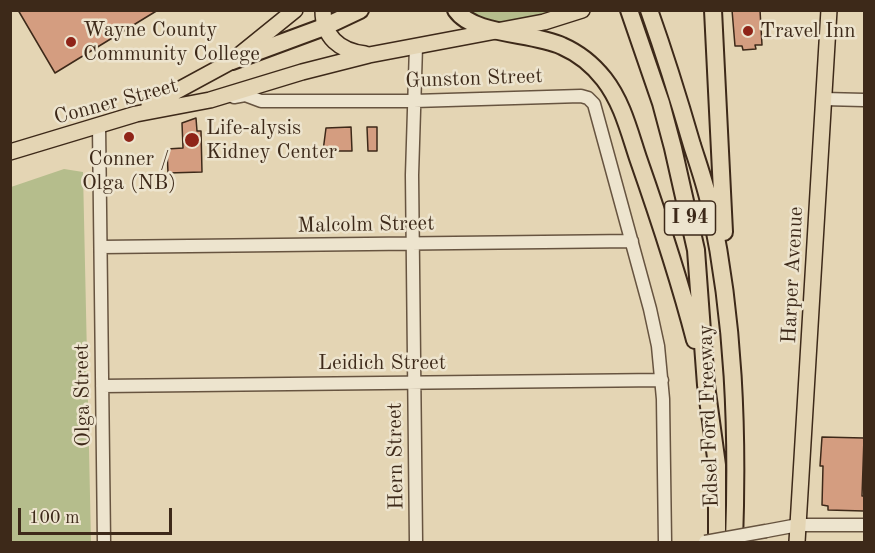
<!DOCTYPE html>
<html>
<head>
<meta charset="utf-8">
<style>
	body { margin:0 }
	#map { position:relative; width:875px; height:553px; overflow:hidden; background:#e4d5b4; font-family:"Old Standard TT",serif }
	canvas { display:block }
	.frame { position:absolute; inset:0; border:12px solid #3d2919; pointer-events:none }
	.scale { position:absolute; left:18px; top:508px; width:154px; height:27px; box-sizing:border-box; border:3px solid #3d2919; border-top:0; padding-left:8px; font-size:18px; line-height:21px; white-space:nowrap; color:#3d2919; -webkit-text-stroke:4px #ede4ce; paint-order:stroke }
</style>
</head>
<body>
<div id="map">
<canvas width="875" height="553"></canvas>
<div class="frame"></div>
<div class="scale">100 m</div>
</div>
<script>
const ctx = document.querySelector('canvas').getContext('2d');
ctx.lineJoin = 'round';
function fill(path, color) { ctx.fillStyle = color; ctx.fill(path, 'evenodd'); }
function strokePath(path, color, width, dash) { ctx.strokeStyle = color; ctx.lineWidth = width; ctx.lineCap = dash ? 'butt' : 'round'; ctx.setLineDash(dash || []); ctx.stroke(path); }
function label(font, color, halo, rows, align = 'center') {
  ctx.font = font + ' "Old Standard TT",serif'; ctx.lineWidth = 5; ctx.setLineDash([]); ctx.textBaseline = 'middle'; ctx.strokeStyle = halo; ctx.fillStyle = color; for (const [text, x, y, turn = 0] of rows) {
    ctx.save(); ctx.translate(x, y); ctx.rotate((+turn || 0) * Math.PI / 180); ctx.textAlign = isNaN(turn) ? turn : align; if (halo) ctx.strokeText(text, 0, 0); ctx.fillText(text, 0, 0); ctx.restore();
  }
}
const green = new Path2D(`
	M465,11H553C527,17 487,31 465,11Z
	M64,169L83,172L91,542H11V187Z`);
const building = new Path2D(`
	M18,10H158L55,73Z
	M732,10H760L762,45H755L756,49L743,50L742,46H735Z
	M196,118L197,131H201L202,172L168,173L167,149L183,148L182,123Z
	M351,127L352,151H323L326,128Z
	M367,127H377V151H368Z
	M822,437L864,438L862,496H864V511L828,510V506L822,505L823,466H820Z`);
const minor = new Path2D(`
	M416,46L412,175L416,542
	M234,97L245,95L261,101H414L581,96L588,98L594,104L650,309L658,346L663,399L665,542
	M824,99L864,100
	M99,126L104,542
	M101,247L632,241
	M102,386L662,380
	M766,531L798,525H864`);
const major = new Path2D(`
	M323,10C323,38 340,51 365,54
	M149,106L232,61L295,10
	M10,152L136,114L210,100L302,72L369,55L544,22L582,10
	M797,542L829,10`);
const highway = new Path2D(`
	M456,10C474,36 533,32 562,46C578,53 593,65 604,79C622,102 629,131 638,158C659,218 679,278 695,340
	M629,10L661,103L673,148L696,250L706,385L717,465V542
	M649,10C665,55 679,100 692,145C699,167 707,189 711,211C734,321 738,431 734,542
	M713,10L724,232
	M232,61L324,27L360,10`);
const minorBridge = new Path2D(`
	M705,542L766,531`);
const markers = [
	[748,31,6,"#8f2418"],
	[71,42,6,"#8f2418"],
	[129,137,6,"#8f2418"],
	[192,140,8,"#8f2418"]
];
const shields = [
	[690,218,51]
];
const shieldNames = [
	["I 94",690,218]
];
const poiNames = [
	["Wayne County",83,30],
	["Community College",83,54],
	["Travel Inn",760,31],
	["Life-alysis",206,128],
	["Kidney Center",206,152],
	["Conner /",129,159,"center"],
	["Olga (NB)",129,183,"center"]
];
const streetNames = [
	["Gunston Street",474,79,-2],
	["Conner Street",116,102,-15],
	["Malcolm Street",366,225,-1],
	["Harper Avenue",793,275,-87],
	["Leidich Street",382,363],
	["Olga Street",83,395,-91],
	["Edsel Ford Freeway",709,416,-92],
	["Hern Street",396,456,-91]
];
fill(green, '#b5bd8c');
fill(building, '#d49d80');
strokePath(building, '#3d2919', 1.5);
strokePath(minor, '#675440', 15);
strokePath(major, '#3d2919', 18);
strokePath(highway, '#3d2919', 20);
strokePath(minor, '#ede4ce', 12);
strokePath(major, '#e4d5b4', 15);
strokePath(highway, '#e4d5b4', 16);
strokePath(minorBridge, '#675440', 15, []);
strokePath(minorBridge, '#ede4ce', 12);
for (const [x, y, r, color] of markers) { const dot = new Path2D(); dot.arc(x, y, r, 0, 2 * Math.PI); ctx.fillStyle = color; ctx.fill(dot); strokePath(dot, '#ede4ce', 2); }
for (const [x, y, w] of shields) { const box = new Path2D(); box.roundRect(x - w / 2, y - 17, w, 34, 4.5); ctx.fillStyle = '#ede4ce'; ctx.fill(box); strokePath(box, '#3d2919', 1.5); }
label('bold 20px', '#3d2919', null, shieldNames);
label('21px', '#3d2919', '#ede4ce', poiNames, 'left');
label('21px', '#3d2919', '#ede4ce', streetNames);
</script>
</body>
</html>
